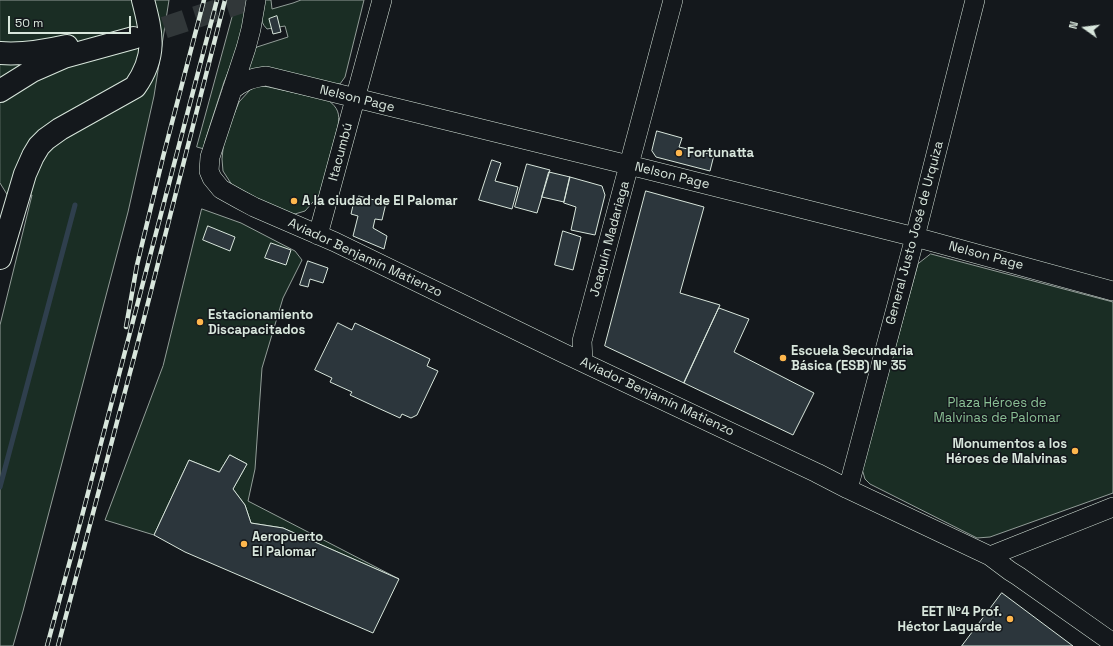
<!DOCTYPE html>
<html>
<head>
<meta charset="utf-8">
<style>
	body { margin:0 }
	#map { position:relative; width:1113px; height:646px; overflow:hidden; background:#14181c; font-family:"Space Grotesk",sans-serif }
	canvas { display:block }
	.north { position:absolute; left:1065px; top:8px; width:40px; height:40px; -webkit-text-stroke:3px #14181c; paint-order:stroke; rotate:284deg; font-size:11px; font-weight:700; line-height:16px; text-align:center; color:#d8e6dc }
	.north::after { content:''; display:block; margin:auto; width:14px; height:18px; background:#d8e6dc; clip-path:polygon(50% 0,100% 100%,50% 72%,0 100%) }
	.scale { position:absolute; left:8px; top:16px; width:123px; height:18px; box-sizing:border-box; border:2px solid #d8e6dc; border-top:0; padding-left:5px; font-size:12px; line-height:14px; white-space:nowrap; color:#d8e6dc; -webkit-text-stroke:3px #14181c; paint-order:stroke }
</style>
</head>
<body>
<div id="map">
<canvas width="1113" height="646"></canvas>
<div class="north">N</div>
<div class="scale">50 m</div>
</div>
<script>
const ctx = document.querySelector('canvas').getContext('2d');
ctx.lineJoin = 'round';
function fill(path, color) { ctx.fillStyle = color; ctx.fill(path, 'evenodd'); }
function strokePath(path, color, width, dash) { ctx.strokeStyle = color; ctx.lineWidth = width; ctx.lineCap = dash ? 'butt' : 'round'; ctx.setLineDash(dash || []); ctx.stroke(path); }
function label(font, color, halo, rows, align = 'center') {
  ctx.font = font + ' "Space Grotesk",sans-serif'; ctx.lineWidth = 3; ctx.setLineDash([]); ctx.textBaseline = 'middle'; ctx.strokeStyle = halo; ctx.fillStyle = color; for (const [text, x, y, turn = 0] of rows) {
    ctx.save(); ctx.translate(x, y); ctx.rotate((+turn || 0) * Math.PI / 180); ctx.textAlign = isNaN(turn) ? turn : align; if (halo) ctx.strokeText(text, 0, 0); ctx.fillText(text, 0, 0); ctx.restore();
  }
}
const green = new Path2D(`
	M0,0H169L154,96L128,212L23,611L13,646H0V325L32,195L8,196L0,183Z
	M237,0H250L234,58L224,82L205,141L204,149L197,147Z
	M263,0H271L272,9L293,3L301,0H364L345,77L340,84H332L247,71L251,52L257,47L288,37L285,26L267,29C258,20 261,12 263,0Z
	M257,86H264L328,100C338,108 340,113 338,126L320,194L305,211L295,214H287L232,185L223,171L222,159L224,139L239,102L250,90Z
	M202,209L241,223L295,251L302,260L283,298L262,368L255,469L248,501L399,579L283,528L251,523L245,505L233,489L247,464L230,455L219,472L189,460L154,535L105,520L163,366Z
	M931,254L1113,302V493L990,537L977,538L870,484L865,479L862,469L918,264Z`);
const stream = new Path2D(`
	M0,487L75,205`);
const building = new Path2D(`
	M277,16L281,32L273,34L269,19Z
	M657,131L682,138L679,147L714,155L710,171L656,157L652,151Z
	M492,160L501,163L495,181L518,187L512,209L479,200Z
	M527,164L550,170L537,213L515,207Z
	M549,172L570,177L564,202L542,197Z
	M570,177L602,186L605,195L595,235L571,230L576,207L564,203Z
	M646,191L704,207L680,293L720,305L684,383L605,346Z
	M359,196L386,203L382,220L375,219L373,228L387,236L384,249L353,236L358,216L351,214L354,201L358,203Z
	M208,226L235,237L230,251L203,240Z
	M563,231L581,237L573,270L555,265Z
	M271,243L291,250L286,265L265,258Z
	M308,261L328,268L323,283L310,279L308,287L300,285Z
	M719,308L749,319L734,352L814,393L793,435L684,383Z
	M338,323L352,330L355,323L430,359L427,366L438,371L417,415L411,418L402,414L400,418L378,408L350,395L352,392L330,382L332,378L315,370Z
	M230,455L247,464L233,489L245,505L251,523L283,528L399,579L373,633L185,552L154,535L189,460L219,472Z
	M1002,593L1073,646H962Z`);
const majorTunnel = new Path2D(`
	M133,38L248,0`);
const minor = new Path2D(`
	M256,0L251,29L246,48L210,157L209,171L212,178L221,189L239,199L254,207L335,242L563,353L817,473L848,489L990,556L1010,571L1018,576L1113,643
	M232,90C243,81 251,78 266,76L649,170L915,237L1113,291
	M318,235L382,0
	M583,362L582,341L673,0
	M848,489L915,237L975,0
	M990,556L1113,507`);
const major = new Path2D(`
	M0,53C23,55 45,51 67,46
	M0,91L32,71L64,57L133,38
	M0,258L25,174L33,156L39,146L46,139L60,129L135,87C157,56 152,34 143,0`);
const rail = new Path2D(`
	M126,327L137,265L163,157L204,0
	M47,646L82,516L217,0
	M58,646L137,346L225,0`);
const markers = [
	[679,153,4,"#ffb74d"],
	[294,201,4,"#ffb74d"],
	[200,322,4,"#ffb74d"],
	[783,358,4,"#ffb74d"],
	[1075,451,4,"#ffb74d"],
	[244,544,4,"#ffb74d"],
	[1010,619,4,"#ffb74d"]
];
const streetNames = [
	["Nelson Page",357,99,14],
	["Itacumbú",341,152,-75],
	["Nelson Page",672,176,14],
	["General Justo José de Urquiza",915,233,-75],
	["Joaquín Madariaga",610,239,-75],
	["Nelson Page",986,256,15],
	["Aviador Benjamín Matienzo",365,258,25],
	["Aviador Benjamín Matienzo",657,397,25]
];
const poiNames = [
	["Fortunatta",687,153],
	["A la ciudad de El Palomar",302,201],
	["Estacionamiento",208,315],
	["Discapacitados",208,330],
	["Escuela Secundaria",791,351],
	["Básica (ESB) Nº 35",791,366],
	["Monumentos a los",1067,444,"right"],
	["Héroes de Malvinas",1067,459,"right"],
	["Aeropuerto",252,537],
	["El Palomar",252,552],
	["EET Nº4 Prof.",1002,612,"right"],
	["Héctor Laguarde",1002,627,"right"]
];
const parkNames = [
	["Plaza Héroes de",997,403],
	["Malvinas de Palomar",997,418]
];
fill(green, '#1a2d24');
strokePath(green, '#939e99', 1);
strokePath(stream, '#2f3f4d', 5);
fill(building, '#2c363c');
strokePath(building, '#d8e6dc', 1);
strokePath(majorTunnel, '#313739', 22, [22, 11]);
strokePath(minor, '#d8e6dc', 20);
strokePath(major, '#d8e6dc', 24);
strokePath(minor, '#14181c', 19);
strokePath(major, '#14181c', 22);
strokePath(rail, '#d8e6dc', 4.5);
strokePath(rail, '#14181c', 3, [9]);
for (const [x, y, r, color] of markers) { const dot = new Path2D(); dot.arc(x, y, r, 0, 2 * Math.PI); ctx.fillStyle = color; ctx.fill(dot); strokePath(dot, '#14181c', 1.5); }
label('13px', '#d8e6dc', '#14181c', streetNames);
label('bold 13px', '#d8e6dc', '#14181c', poiNames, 'left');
label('13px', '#8ac095', '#14181c', parkNames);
</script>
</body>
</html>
